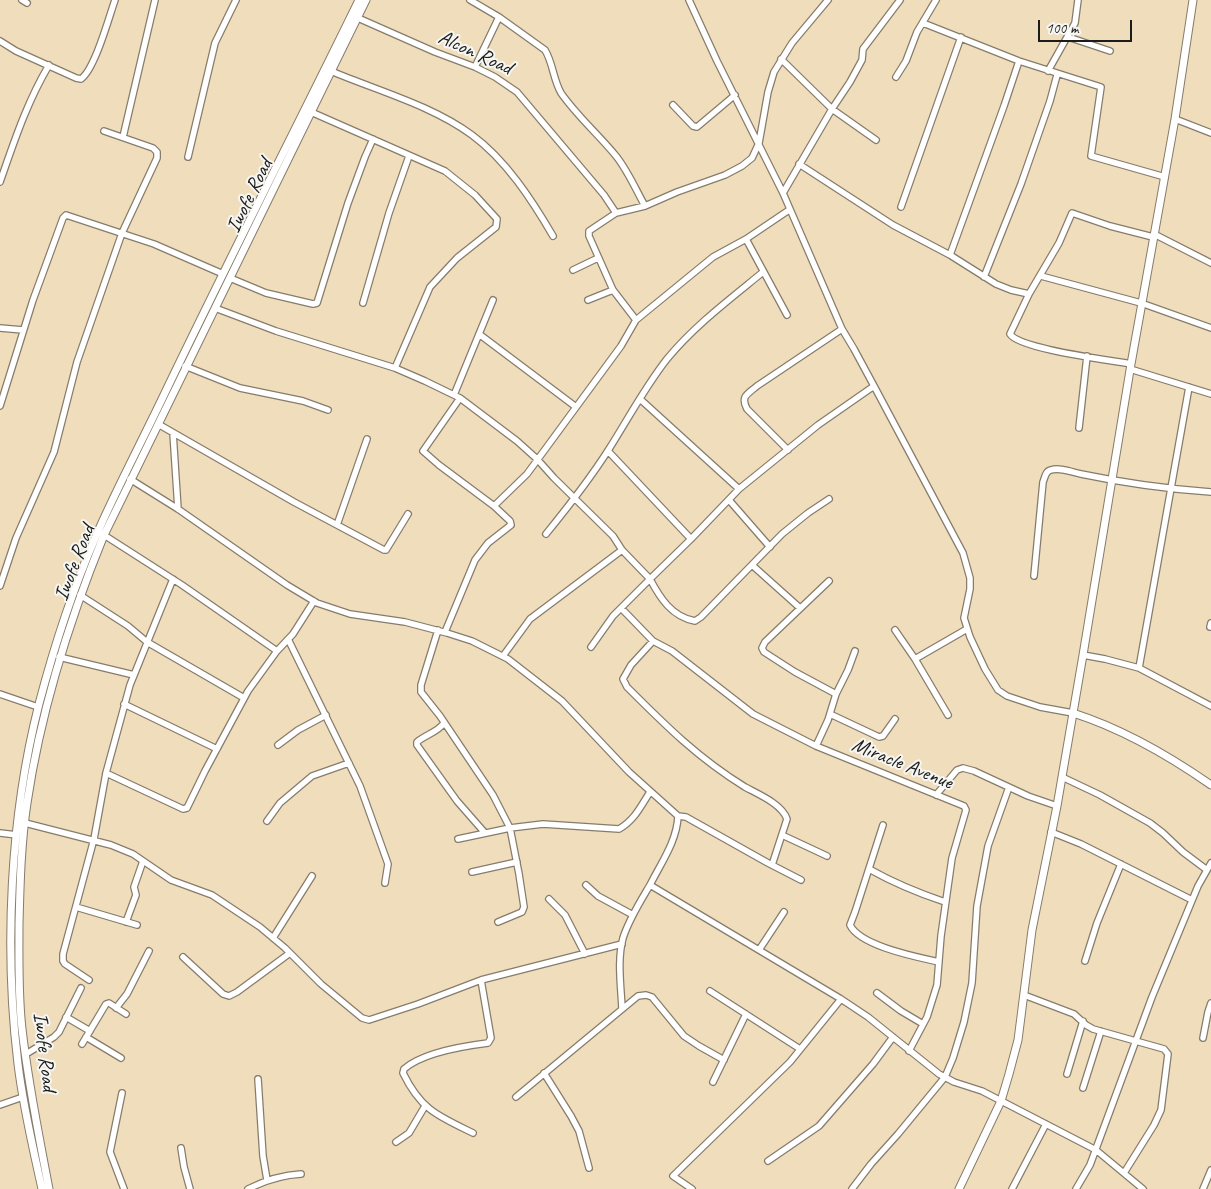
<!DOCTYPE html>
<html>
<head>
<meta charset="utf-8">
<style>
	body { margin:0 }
	#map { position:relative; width:1211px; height:1189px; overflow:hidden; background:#efddbc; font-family:Caveat,sans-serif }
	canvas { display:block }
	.scale { position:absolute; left:1038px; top:20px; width:94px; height:22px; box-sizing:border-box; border:2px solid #1c1c1c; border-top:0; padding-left:6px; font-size:15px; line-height:18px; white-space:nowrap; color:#1c1c1c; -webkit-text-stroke:4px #f6f6f2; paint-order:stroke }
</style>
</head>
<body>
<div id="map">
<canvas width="1211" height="1189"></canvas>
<div class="scale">100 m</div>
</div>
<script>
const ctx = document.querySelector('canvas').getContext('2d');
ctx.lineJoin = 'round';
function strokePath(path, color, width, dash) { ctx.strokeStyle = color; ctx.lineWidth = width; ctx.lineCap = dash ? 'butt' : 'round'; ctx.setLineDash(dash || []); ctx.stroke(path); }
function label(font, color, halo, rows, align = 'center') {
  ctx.font = font + ' Caveat,sans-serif'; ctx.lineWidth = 4; ctx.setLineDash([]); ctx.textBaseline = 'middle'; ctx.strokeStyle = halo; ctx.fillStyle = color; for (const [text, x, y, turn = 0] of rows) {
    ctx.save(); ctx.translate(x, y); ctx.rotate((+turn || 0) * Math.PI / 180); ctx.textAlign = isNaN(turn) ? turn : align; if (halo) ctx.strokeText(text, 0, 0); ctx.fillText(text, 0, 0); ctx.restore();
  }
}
const minor = new Path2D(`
	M22,0L27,3
	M470,0L499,17L545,50C553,63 553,79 561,93C577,116 599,135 616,156C628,171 636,190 645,206
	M358,18L435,52L475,67L495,77L517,92L604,195L616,213
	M923,23L1019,61L1101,87L1091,156L1165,177
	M1068,37L1110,51
	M0,41L16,51L76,78L81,79C95,69 109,17 115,0
	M781,59L832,109L876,140
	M475,67L499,17
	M331,71C378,91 431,105 472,135C506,160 532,200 553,236
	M1048,71L1075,23L1078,0
	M896,77L906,61L917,32L936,0
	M673,105L693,126L697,127L735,95
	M311,112L445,171L475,195L497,219L496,227L457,258L430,287L395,368
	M1175,119L1211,133
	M123,137L155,0
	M188,157L215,43L236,0
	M799,164L893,225L950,255L996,284L1011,290L1029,294
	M0,182C14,142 27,102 49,65
	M783,193L832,109L850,82L862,60L863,49L900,0
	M901,207L961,37
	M1154,234L1211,263
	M746,239L787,315
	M950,255L1004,106L1019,61
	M573,270L598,258
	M1041,276L1141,303L1211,328
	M984,277L1021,184L1050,101L1057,75
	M230,278L266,293L313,304L317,303L348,203L365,157L373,139
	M588,300L613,290
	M363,303L389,213L409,156
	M215,308L276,331L395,368L425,381L460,398L517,441L537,459L554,478L613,536L622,550
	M636,320L613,290L589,236V231L616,213L645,206L677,192L725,175L742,166L752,158L759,143L768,92L774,72L792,43L828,0
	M0,328L23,330
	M479,334L576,407
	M1131,364C1110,360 1019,349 1010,334L1029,294L1059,243L1072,213L1110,226L1153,237
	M185,366L240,388L303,401L328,410
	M1130,369L1211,394
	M874,386L963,553L970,578V589L964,618L970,637L985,669L998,690L1007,696L1040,707L1073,713
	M454,395L493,300
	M640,399L739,489
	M0,406L33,300L63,218L66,215L154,244L223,274
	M158,424L294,502L384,550H386L408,514
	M1079,428L1087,356
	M173,433L178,509
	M788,450L747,409C740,396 748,394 757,386L842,329
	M608,451L691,539
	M130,479L178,509L287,585L317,603L350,614L405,622L447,633L472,641L508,659L562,701L629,772L678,816C677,841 661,863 650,885L841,999L868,1017L939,1074L954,1082L982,1091L1096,1150L1143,1189
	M729,500L770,547
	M494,506L527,474L621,346L636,320L713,257L746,239L789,210
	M337,525L367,439
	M546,534C568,507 590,479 609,449C628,419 645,387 667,359C694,326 730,299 763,272
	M104,535L182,585L277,651
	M752,565L800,608
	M1034,576L1043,482C1045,478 1045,471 1051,470C1059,467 1072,472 1081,474C1124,483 1167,489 1211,492
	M829,581L765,642L762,648L764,652L795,672L836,694
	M0,586L16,538L54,452L77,362L122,233L157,158V152L153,148L104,131
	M80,595L128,626L147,642L244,698
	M621,608L653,641L672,651L753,714L816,746L964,806L966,810L952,858L941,936L937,985L927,1017L909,1051
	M1210,627L1211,623
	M438,630L421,685V692L440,716L493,795L510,828L519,874L524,907L522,912L498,922
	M895,630L915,659
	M445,632L475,560L488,543L511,525L510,521L494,506L439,465L423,451L460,398
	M288,639L360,786L388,864L385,883
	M653,641L631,665L623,679L627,687C666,726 698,758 745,787C758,794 782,804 787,819L772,865
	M591,647L613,616L650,579C660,598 672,617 695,621L701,617L782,534L808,513L829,499
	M1083,655L1105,659L1139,668L1211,706
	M503,656L530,619L622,550L650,579L691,539L739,489L818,425L874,386L854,349L842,329L783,193L717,61L689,0
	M59,657L134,675
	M1139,668L1189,387
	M0,694L38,707
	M124,704L217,749
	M830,714L879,737L883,736L895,719
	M948,715L915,659L967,629
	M444,723C438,732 425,735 417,742V745L457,801L485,833
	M278,745L298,730L326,715
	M816,746L828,720L836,694L848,670L855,651
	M106,773L183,809L187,808L205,771L248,691L277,651L293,634L314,601
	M1062,777L1100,795L1150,823L1163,833L1183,852L1207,870
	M936,795L957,770L963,768L974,771L1028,796L1057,806
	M678,816L686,817L768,863L801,880
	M267,821L280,803L312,776L349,763
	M25,823L111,845L133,854L171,880L212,895L260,927L285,948L321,984L362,1018L369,1020L418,1004L481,980L622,944
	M883,825L855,912L850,925C860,946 917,957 939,962
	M1051,832L1081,844L1192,900
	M0,833L17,835
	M782,835L827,856
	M458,839L510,828L543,824L619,829C634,821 641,806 650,792
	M869,869C894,883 918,893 945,902
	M472,872L517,862
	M586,885L598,896L633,915
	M549,899L565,915L585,954
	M76,907L137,925
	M126,922L136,895L134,887L143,861
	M273,938L312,876
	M759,950L784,912
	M183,957L223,994L229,996L237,992L290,953
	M1085,961L1097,923L1121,864
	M89,980L65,964L63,961V954L94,839L106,773L130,685L173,579
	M710,991L800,1049
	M877,993L901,1011L923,1024
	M1024,995L1074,1014L1086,1025L1093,1029L1164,1049L1168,1054L1161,1110L1154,1125L1124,1173
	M116,1008L127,994L149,951
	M622,1009C621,986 617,960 623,938C629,919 640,902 650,885
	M66,1017L90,1031
	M86,1037L121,1058
	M1203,1038L1208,1012L1211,1003
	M82,1044L106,1004L109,1003L126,1014
	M26,1054L54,1037L59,1032L81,988
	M544,1073L571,1116L579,1131L589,1168
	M1067,1074L1083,1021
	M258,1079L263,1156L267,1180
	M713,1082L746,1014
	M1083,1088L1101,1031
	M122,1093L110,1152L124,1189
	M516,1097L638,996L646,995L652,997L684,1036L699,1046L724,1060
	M0,1105L23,1097
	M473,1133C438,1116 421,1110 403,1073L404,1069C422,1053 464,1046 488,1043L491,1038L481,980
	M396,1142L409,1133L425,1106
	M181,1148L184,1167L190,1189
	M768,1161L819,1126L873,1064L893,1037
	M248,1189C266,1180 281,1175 301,1174
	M692,1189L673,1176L790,1062L841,999
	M852,1189L871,1164L898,1134L945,1077L953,1058L964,1022L972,983L977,906L988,846L1009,787
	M1012,1189L1046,1124
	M1076,1189L1090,1165L1152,997L1198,886L1211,863
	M1203,1189L1211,1170`);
const tertiary = new Path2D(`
	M1073,713C1123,729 1168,755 1211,785
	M42,1189C33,1148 23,1106 18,1064C4,949 10,817 39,704C54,647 72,591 96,536C116,490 140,445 162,399C226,265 294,133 359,0
	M49,1189C39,1136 28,1083 22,1029C18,994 19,959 19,924C20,883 21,843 27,803C41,709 68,623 104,535L366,0
	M959,1189L1001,1101L1009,1074L1018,1040L1032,930L1057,806L1083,655L1131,364L1175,119L1193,0`);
const streetNames = [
	["Alcon Road",475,53,25],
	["Iwofe Road",250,196,-64],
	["Iwofe Road",75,563,-69],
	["Miracle Avenue",902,764,22],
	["Iwofe Road",44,1052,83]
];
strokePath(minor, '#867c6c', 8);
strokePath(tertiary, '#867c6c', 9);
strokePath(minor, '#fff', 5.5);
strokePath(tertiary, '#fff', 7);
label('21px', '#1c1c1c', '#f6f6f2', streetNames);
</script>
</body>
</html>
